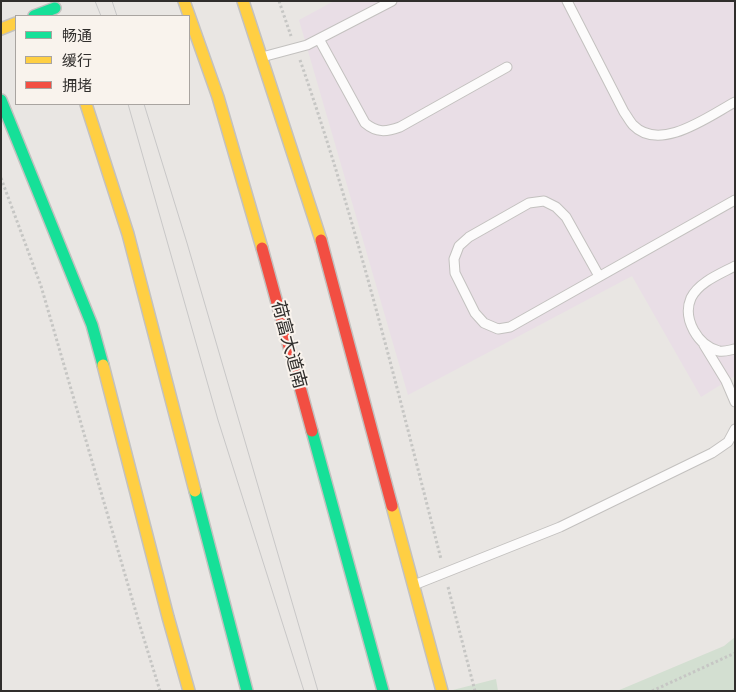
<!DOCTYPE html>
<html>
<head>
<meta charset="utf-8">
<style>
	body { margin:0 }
	#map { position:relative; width:736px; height:692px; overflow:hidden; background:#e9e6e3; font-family:"Source Serif 4","Noto Sans SC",serif }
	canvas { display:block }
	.frame { position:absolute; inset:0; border:2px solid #302e2c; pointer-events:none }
	.legend { position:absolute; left:15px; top:15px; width:175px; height:90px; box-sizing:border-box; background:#f9f3ed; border:1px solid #a9a4a0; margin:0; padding:6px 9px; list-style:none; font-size:15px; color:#302e2c }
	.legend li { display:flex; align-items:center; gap:10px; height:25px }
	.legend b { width:25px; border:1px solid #a9a4a0 }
</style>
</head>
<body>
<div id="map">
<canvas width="736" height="692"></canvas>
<div class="frame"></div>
<ul class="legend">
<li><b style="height:6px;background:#16e098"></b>畅通</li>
<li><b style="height:6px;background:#ffcf43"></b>缓行</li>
<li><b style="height:6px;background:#f24e42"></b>拥堵</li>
</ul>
</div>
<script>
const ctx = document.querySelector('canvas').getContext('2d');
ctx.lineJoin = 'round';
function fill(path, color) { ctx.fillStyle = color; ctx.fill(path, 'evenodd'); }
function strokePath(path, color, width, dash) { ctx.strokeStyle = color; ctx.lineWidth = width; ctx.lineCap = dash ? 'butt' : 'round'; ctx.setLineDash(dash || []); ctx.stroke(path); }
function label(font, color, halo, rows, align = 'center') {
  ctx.font = font + ' "Source Serif 4","Noto Sans SC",serif'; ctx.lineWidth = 4; ctx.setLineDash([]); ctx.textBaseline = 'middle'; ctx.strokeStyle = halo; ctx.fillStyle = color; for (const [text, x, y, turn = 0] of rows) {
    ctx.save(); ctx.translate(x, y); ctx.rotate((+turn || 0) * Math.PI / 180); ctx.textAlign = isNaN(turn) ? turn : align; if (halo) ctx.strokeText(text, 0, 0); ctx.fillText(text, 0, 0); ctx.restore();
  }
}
const industrial = new Path2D(`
	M334,1H735V376L701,397L632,276L408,395L299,20Z`);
const green = new Path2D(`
	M735,637V691H617L724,646Z
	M496,679L498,691H449Z`);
const path = new Path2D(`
	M279,1L291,36
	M300,60C357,223 398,392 441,559
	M1,178L41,286L140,626L160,691
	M448,587L475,691
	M652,691L735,653`);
const lane = new Path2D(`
	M567,1L624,112C627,116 630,122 633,125C660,153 709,116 735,102
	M319,39L365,123C377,133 386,132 400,127L507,67
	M262,57L307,45L392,1
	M735,266C720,274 699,282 691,298C682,319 698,346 719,351C724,352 730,350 735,349
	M599,276L566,217L556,207L544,201L529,203L469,237L459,246L454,259L455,273L475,313L484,323L498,329L510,327L735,200
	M704,345L726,381L735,402
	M414,585L560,527L712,453L728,442L735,429`);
const fast = new Path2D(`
	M34,16L55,8
	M1,100L92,325L103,365
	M312,431L383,691
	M195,491L247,691`);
const slow = new Path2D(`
	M184,1L218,97L262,248
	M243,1L321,240
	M1,29L16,23
	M86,104L128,234L195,491
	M103,365L168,617L189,691
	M392,506L442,691`);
const jam = new Path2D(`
	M321,240L392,506
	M262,248L312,431`);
const tram = new Path2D(`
	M95,1L101,16
	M112,1L117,16
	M128,104L218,420L304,691
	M144,104L187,243L318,691`);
const streetNames = [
	["荷富大道南",288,345,75]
];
fill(industrial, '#e9dee6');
fill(green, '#d3dfd1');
strokePath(lane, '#c3c1bf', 11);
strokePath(fast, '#c3c1bf', 14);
strokePath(slow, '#c3c1bf', 14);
strokePath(jam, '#c3c1bf', 14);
strokePath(path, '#c6c6c4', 3, [2.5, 2.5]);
strokePath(lane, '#fcfbfb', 9);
strokePath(fast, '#16e098', 11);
strokePath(slow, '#ffcf43', 11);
strokePath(jam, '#f24e42', 11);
strokePath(tram, '#c8c7c7', 1);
label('18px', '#302e2c', '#f9f3ed', streetNames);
</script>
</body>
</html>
